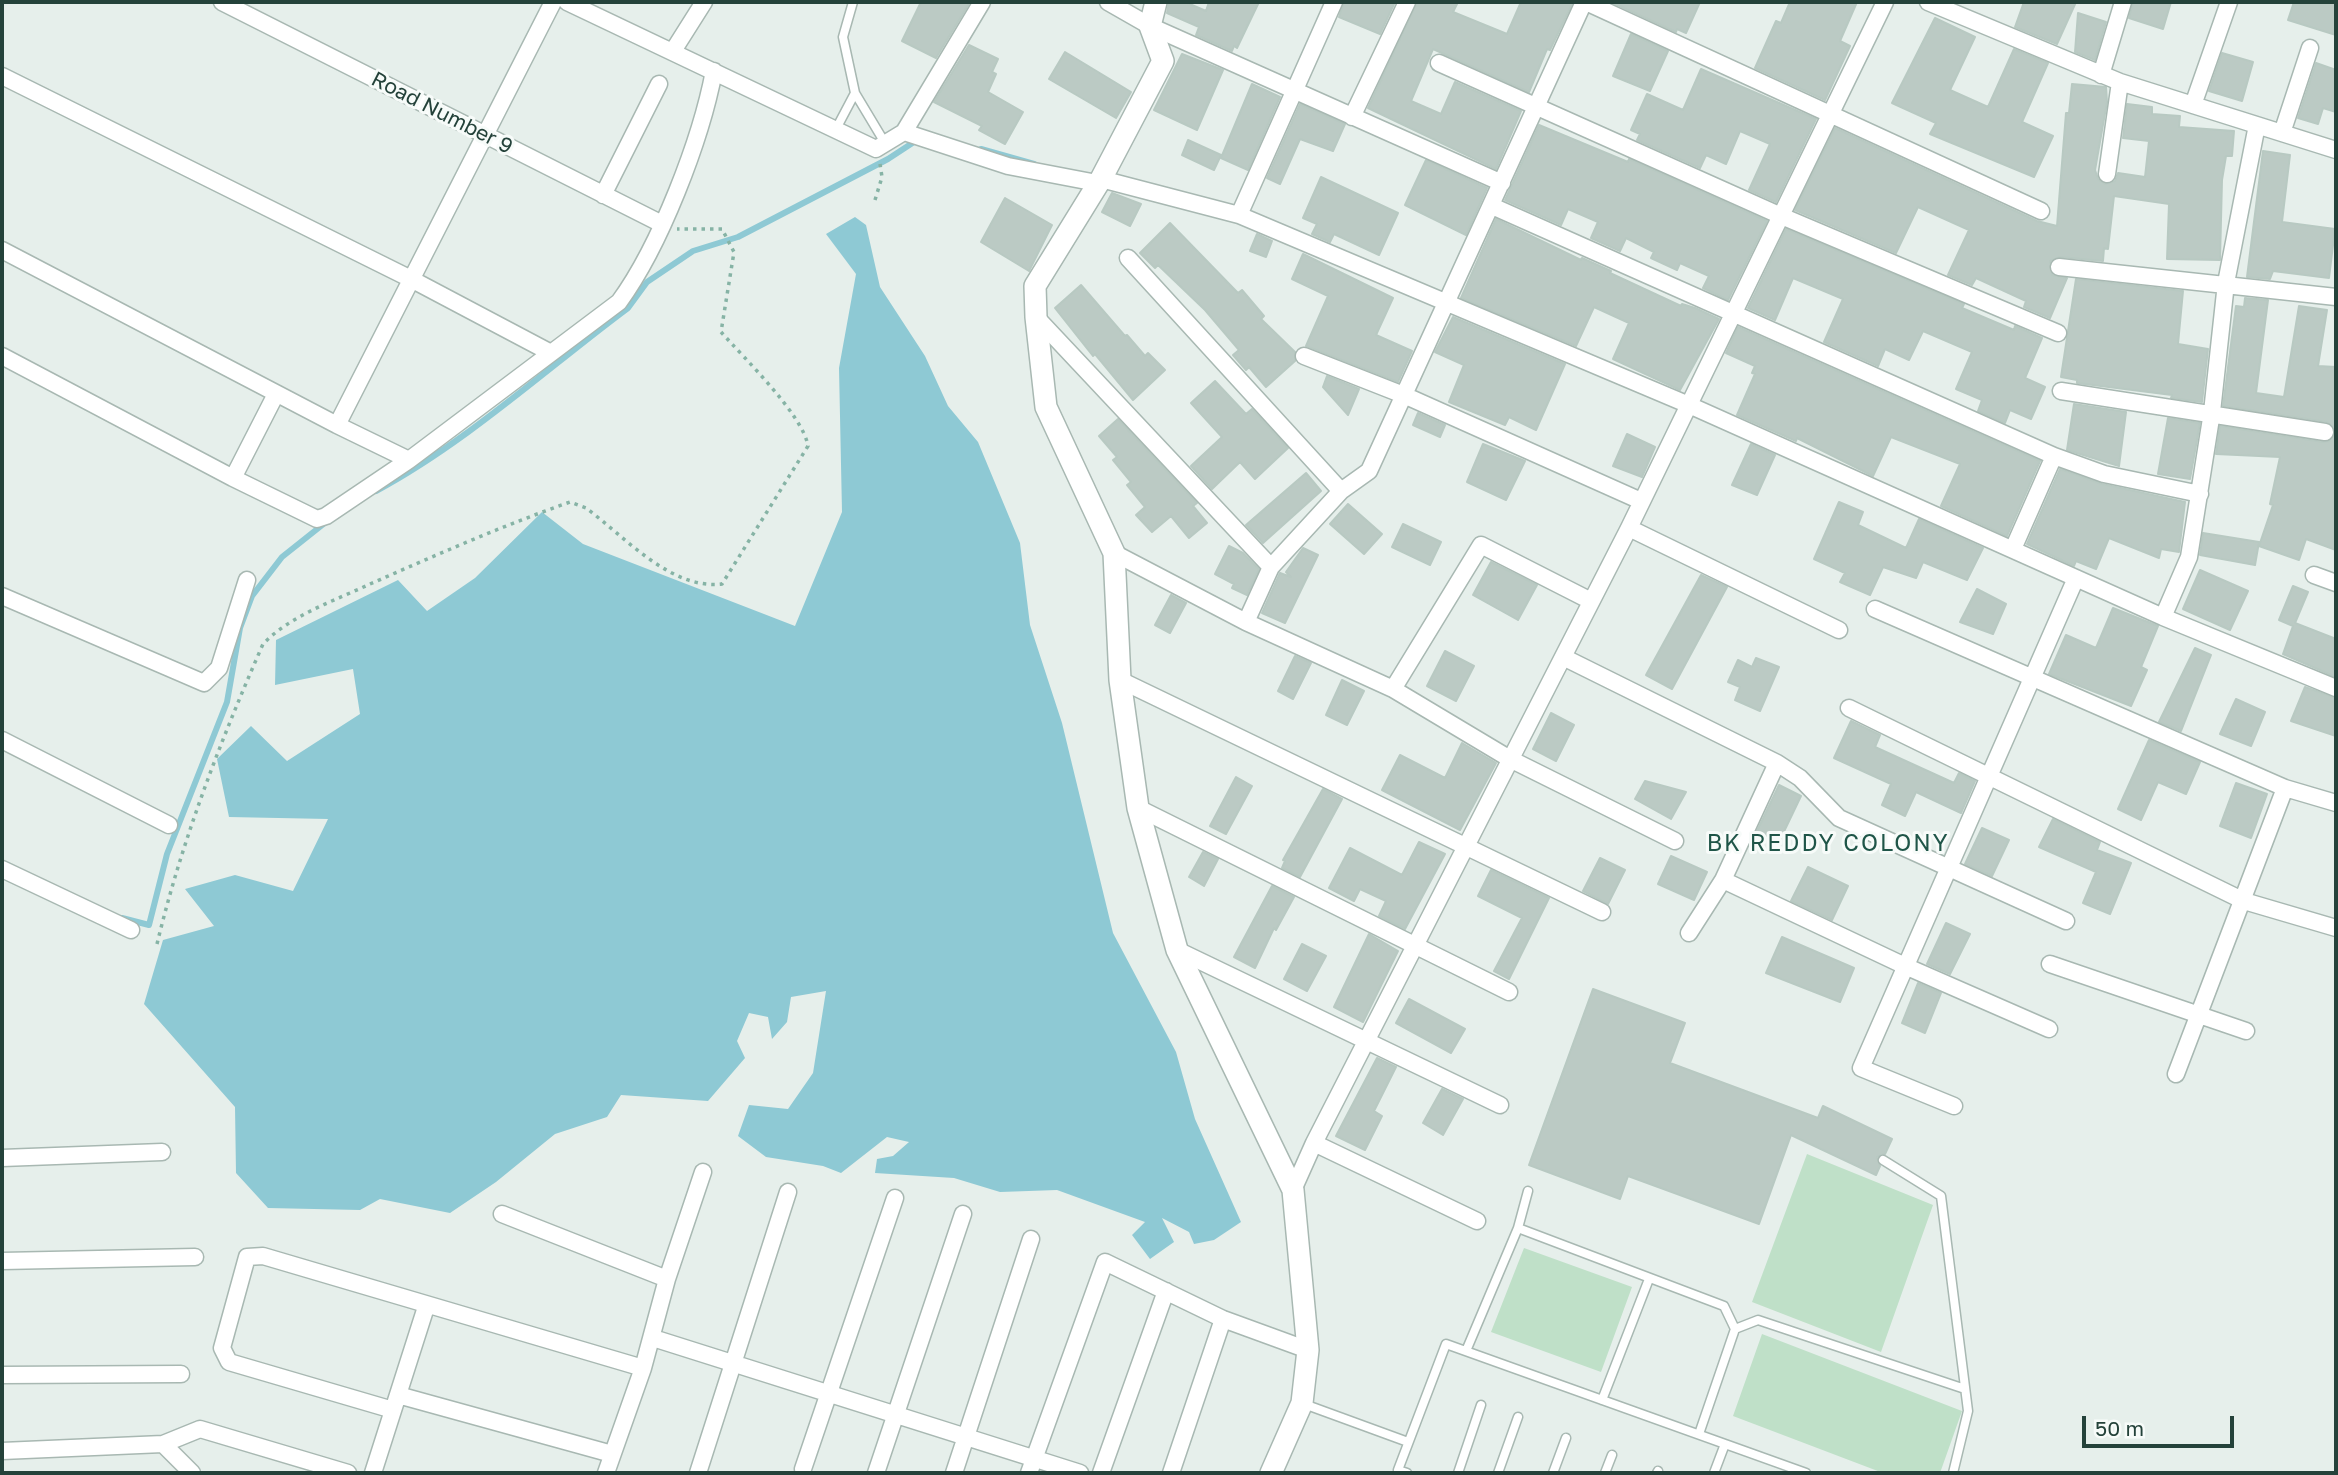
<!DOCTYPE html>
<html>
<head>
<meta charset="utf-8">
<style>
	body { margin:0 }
	#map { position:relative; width:2338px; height:1475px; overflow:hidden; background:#e6efeb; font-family:"Golos Text",sans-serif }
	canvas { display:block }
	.frame { position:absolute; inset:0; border:4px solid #24423a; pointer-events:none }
	.scale { position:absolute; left:2082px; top:1416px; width:152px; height:32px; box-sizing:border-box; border:4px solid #24423a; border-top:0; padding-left:9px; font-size:21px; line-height:24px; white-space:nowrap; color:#24423a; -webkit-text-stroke:5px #f7fbf9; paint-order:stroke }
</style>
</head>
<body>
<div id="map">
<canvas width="2338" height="1475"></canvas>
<div class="frame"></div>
<div class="scale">50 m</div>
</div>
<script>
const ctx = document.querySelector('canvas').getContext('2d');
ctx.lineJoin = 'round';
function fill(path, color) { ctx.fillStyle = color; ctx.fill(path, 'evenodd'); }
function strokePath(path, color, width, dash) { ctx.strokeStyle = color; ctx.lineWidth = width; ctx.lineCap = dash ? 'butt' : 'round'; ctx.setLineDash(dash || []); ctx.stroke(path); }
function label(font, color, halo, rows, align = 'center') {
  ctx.font = font + ' "Golos Text",sans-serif'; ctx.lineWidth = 6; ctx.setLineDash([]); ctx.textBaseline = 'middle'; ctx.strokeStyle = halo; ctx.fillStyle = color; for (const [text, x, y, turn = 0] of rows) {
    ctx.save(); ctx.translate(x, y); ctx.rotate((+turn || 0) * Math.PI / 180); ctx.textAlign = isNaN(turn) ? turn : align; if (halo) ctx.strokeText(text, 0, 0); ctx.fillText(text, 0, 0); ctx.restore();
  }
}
const green = new Path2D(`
	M1807,1154L1933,1205L1881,1352L1752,1302Z
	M1524,1248L1632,1287L1601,1372L1491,1332Z
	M1762,1334L1962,1411L1940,1473H1883L1733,1416Z`);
const water = new Path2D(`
	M855,217L866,225L880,287L925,356L948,406L978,442L1020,543L1030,625L1062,723L1113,933L1176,1052L1195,1119L1241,1222L1214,1240L1194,1244L1189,1232L1162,1218L1174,1242L1150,1259L1132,1235L1145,1222L1057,1190L1000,1192L954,1178L875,1173L877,1159L893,1156L909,1142L887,1137L841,1173L823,1166L766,1157L738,1136L749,1105L788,1109L813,1073L826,991L791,997L787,1022L772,1039L768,1017L749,1013L737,1041L745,1058L708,1101L621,1095L607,1117L555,1134L496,1182L450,1213L380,1199L360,1210L268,1208L236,1173L235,1107L144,1004L163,940L214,926L185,889L235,875L293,891L328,819L229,817L217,759L251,726L287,761L360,714L353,669L275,685L276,640L398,580L427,611L475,578L542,512L583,544L795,626L842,512L839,368L856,274L826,234Z`);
const stream = new Path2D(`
	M981,149L1034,164
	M376,491C467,442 546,369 628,308L647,282L693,251L738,237L888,159L917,140
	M122,918L149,925L167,854L227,702L240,628L252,596L282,557L326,522`);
const building = new Path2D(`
	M921,2H970L936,58L902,41Z
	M1169,2H1185L1206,11L1209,2H1259L1237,48L1234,46L1232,51L1196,35L1199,27L1167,13Z
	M1344,2H1395L1380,34L1339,17Z
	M1417,2H1458L1453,12L1507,34L1521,2H1573L1550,50L1547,49L1529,92L1433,49L1411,101L1441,114L1455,82L1521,111L1496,169L1368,108Z
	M1611,2H1700L1686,33L1677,29L1676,32Z
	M1790,2H1857L1840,41L1850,46L1825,100L1755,68L1776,21L1781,23Z
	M2024,2H2076L2057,44L2015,27Z
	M2133,2H2171L2163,29L2129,18Z
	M2294,2H2336V35L2288,20Z
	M2078,13L2106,22L2095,60L2075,52Z
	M1935,18L1975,37L1950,90L1988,107L2014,49L2048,63L2022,122L2053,136L2034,177L1930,134L1936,123L1892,103Z
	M1631,34L1668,51L1650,91L1613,76Z
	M969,45L998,59L992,72L996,74L988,92L1023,112L1005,144L979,130L982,126L934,102Z
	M1065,52L1131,92L1116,118L1049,79Z
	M2222,53L2253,62L2242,101L2209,91Z
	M1182,54L1223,70L1197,130L1154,110Z
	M2316,63L2336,70V112L2323,108L2318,124L2298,118Z
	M1701,69L1816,119L1776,202L1749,190L1770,144L1740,131L1726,164L1706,155L1700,168L1637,140L1640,134L1631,130L1647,94L1683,110Z
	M1252,84L1280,97L1248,170L1221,158Z
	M2072,84L2106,87L2107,102L2095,170L2098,179L2105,184L2115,181L2118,173L2145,177L2149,141L2123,138L2127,104L2152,107V114L2180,116L2179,127L2234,131L2232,156H2226L2222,180L2220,260L2167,259L2169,204L2114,196L2108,249L2104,248L2103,261L2060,257L2050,261L2052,275L2067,278L2050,318L2024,307L2026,301L1976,278L1972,285L1948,275L1969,230L1918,207L1896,253L1795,210L1835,128L2037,221L2057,226L2066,113H2069Z
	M1300,104L1345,124L1333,151L1300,139L1280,184L1267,178Z
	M1539,125L1628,162L1629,159L1767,221L1728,300L1703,288L1709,276L1680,263L1677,270L1651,258L1654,252L1626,238L1620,251L1591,238L1598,222L1568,209L1561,225L1505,200Z
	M1188,140L1221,155L1214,170L1182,155Z
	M2263,151L2290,155L2282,222L2335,229L2329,278L2273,271L2270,279L2247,277Z
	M1426,160L1487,188L1466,235L1405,205Z
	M1321,177L1398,213L1379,255L1334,234L1330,242L1312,234L1317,224L1303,218Z
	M1112,193L1141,204L1130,226L1102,212Z
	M1005,198L1052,225L1029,271L981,242Z
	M1496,219L1581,260L1582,258L1611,271L1610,273L1681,306L1682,304L1695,308L1719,319L1680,390L1613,359L1629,323L1594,307L1576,346L1461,298Z
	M1170,223L1238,293L1242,290L1264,316L1261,319L1295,352V361L1266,387L1249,367L1246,370L1233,355L1239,350L1205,310L1158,265L1155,268L1140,253Z
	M1786,229L1964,304L1962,308L2014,330L2015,326L2042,338L2025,378L2045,387L2031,419L2010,410L2005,423L1978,411L1982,400L1956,389L1972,352L1923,331L1909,360L1885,349L1878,366L1824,342L1843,299L1793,278L1775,320L1748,308Z
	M1257,234L1272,241L1266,257L1250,251Z
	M1303,254L1393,298L1376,335L1412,351L1398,382L1306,346L1328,296L1292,279Z
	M2076,279L2183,291L2178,344L2208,349L2202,402L2171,398L2172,395L2077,383V380L2061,377Z
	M1081,285L1125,336L1127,335L1145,356L1148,353L1165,370L1133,400L1095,354L1093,356L1055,308Z
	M2245,298L2268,300L2256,393L2284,397L2299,306L2327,310L2318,366L2336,367V550L2306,539L2299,560L2259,546L2273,505L2270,504L2280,457L2216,454L2220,426L2323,442L2329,441L2335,434L2334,428L2327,422L2223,406L2236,306L2244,307Z
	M1453,317L1565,364L1536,430L1509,417L1505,425L1449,402L1464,365L1435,352Z
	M1738,327L2040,461L2007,536L1941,506L1960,464L1891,437L1873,476L1797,438L1796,441L1737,415L1755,374L1752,373L1755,366L1726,353Z
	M1327,376L1359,389L1348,415L1323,387Z
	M1215,381L1246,414L1252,409L1288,448L1255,479L1240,462L1212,489L1191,466L1222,437L1191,403Z
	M2074,404L2126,412L2119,466L2067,450Z
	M1418,413L1445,425L1440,437L1413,425Z
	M2168,418L2200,423L2190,479L2158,474Z
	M1118,419L1197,503L1193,506L1207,523L1189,538L1171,516L1152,532L1136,515L1145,507L1127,485L1131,482L1113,460L1117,457L1099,436Z
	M1627,434L1655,447L1642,477L1613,466Z
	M1483,444L1525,461L1506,500L1467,482Z
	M1751,444L1775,455L1757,495L1732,485Z
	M2060,469L2102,484L2185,502L2179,552L2161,549L2159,558L2109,538L2096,569L2076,561L2074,566L2027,544Z
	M1306,473L1321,491L1263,543L1246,525Z
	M1839,502L1863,512L1858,525L1906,548L1919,519L1983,548L1967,580L1923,562L1916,578L1883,567L1870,595L1840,582L1845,573L1814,559Z
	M1348,504L1382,534L1364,554L1330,524Z
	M1403,524L1441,542L1430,565L1392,547Z
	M2203,533L2259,542L2255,565L2200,555Z
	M1229,546L1243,553L1259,569L1247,595L1232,588L1234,584L1215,574Z
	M1303,548L1318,555L1285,623L1262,613L1280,573L1291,577L1286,572Z
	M1491,562L1537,585L1518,620L1473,595Z
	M2200,570L2248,591L2230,630L2183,609Z
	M1701,575L1727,587L1672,689L1646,675Z
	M2293,586L2308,592L2295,623L2336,639V677L2283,654L2293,626L2279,620Z
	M1977,589L2006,604L1993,634L1960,622Z
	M1171,595L1186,603L1170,633L1155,625Z
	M2113,608L2158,626L2141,667L2147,670L2131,706L2049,674L2066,635L2096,648Z
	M2195,648L2211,655L2181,731L2159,722Z
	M1445,651L1474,666L1456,701L1427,686Z
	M1295,656L1311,663L1293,699L1278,691Z
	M1756,658L1779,667L1760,711L1735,700L1740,687L1728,682L1738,660L1752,667Z
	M1342,680L1364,691L1347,725L1326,715Z
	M2305,687L2336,698V736L2291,721Z
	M2236,699L2265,712L2251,746L2220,734Z
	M1551,713L1574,725L1556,761L1533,749Z
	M1851,721L1880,735L1875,747L1954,783L1959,773L1975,781L1961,813L1916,792L1905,816L1882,805L1891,784L1834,758Z
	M2149,740L2200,762L2186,794L2158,782L2141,820L2118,809Z
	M1462,743L1496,763L1460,830L1382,790L1400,755L1445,778Z
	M1236,777L1252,786L1226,834L1210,826Z
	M1645,781L1686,792L1671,819L1635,799Z
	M2236,783L2267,794L2251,838L2220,826Z
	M1779,785L1801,796L1779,842L1757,831Z
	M1323,789L1342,799L1300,877L1282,868L1285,861L1283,860Z
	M2053,819L2100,842L2097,850L2131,863L2110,914L2083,903L2096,872L2039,847Z
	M1982,828L2009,840L1992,876L1965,864Z
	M1419,842L1445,854L1405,929L1379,916L1386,901L1360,889L1354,901L1329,888L1350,848L1402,875Z
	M1203,852L1218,859L1204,886L1189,877Z
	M1671,856L1707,872L1694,900L1658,884Z
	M1600,858L1625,870L1608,904L1583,891Z
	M1808,867L1848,886L1832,920L1791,901Z
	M1491,870L1549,898L1509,979L1494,971L1522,918L1478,896Z
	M1272,886L1294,897L1276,930L1274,928L1255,968L1234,957Z
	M1946,923L1970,934L1950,974L1927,964Z
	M1369,934L1398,951L1363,1022L1334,1007Z
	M1782,937L1854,968L1840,1002L1766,973Z
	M1302,944L1326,956L1307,991L1284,979Z
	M1918,983L1941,993L1925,1033L1902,1023Z
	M1593,989L1685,1023L1670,1063L1818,1118L1823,1106L1892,1139L1885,1154L1877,1157L1880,1166L1876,1175L1791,1135L1759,1224L1628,1176L1620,1199L1529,1165Z
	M1409,999L1465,1029L1451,1053L1396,1023Z
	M1377,1058L1396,1067L1374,1111L1382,1116L1365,1150L1336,1136Z
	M1442,1089L1463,1099L1443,1135L1423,1123Z`);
const path = new Path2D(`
	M875,200L882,177L880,164
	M157,944C182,840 220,742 263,644C291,615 334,601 370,584C436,555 502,526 570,502L586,508C625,537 671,590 722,584L808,446C803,415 744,358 721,332L734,252L722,229H677`);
const service = new Path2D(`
	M853,2L843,37L855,93L885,143
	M836,129L855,93
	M1883,1160L1941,1196L1968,1411L1953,1473
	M1518,1228L1724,1306L1735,1329L1699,1434
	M1735,1329L1758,1320L1965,1389
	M1466,1351L1518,1228L1528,1191
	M1602,1400L1649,1279
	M1304,1404L1408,1442
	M1407,1473L1398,1470L1446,1344L1806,1473
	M1458,1473L1481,1405
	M1498,1473L1518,1417
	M1553,1473L1566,1438
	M1605,1473L1612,1455
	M1657,1473L1658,1471
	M1714,1473L1725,1444`);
const minor = new Path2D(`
	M222,2L662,224
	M567,2L876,149L904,132L982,2
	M1108,2L1150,26L1502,183
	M1586,2L2041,211
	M1928,2L2120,82L2336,150
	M673,51L704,2
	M1439,63L1779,215L2058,333
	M2101,75L2123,2
	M2,76L411,279L551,353
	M2193,105L2229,2
	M1352,117L1407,2
	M904,132L1008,166L1097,183
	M2282,133L2310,48
	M2107,174L2120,82
	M1101,179L1239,215L1689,405L2163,617L2336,688
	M603,195L659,84
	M1492,206L2054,456
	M1239,215L1334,2
	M2,250L337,425L409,460L619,302C660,246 701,140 714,71
	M1128,258L1341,491
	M2059,267L2336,297
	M1036,317L1271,567
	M2,356L233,478L317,519L326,516L409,460
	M1304,356L1406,396L1641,501
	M2061,391L2325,432
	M337,425L553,2
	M233,478L276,394
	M1629,528L1839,630
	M2013,549L2054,456L2104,474L2200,494
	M1114,553L1246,622L1393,689L1510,759L1675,841
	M2314,575L2336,583
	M2,596L204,683L219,668L247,580
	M1875,609L2285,788L2336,803
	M2163,617L2189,557L2212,412L2226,283L2257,125
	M1246,622L1271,567L1341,491L1369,471L1584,2
	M1563,657L1777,763L1800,778L1839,818L2066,921
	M1120,680L1602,912
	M1393,689L1481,545L1591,601
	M1849,708L2244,901L2336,928
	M2,740L169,825
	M1138,808L1509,992
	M2,869L131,930
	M1723,880L1905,966L2049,1029
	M1689,933L1723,880L1777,763
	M1177,950L1500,1105
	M2050,964L2246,1031
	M2176,1074L2285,788
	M1954,1106L1861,1068L2076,578
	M1314,1143L1477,1221
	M2,1158L162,1152
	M1293,1190L1314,1143L1629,528L1885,2
	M502,1214L667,1279
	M2,1261L195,1257
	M653,1338L1080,1473
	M2,1375L181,1374
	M398,1395L612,1454
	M393,1410L229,1362L222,1348L247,1257L263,1256L643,1368
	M163,1444L192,1473
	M2,1451L163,1444L200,1429L348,1473
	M803,1469L895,1198
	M373,1473L426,1307
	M606,1473L643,1368L667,1279L703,1172
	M698,1473L788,1192
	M876,1473L963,1214
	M954,1473L1031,1239
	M1029,1473L1105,1262L1223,1319L1308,1350
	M1101,1473L1166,1291
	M1171,1473L1223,1319`);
const tertiary = new Path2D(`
	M1156,2L1150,26L1163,61L1101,179L1035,286L1036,317L1046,407L1114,553L1120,680L1138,808L1177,950L1293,1190L1308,1350L1302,1403L1271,1473`);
const streetNames = [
	["Road Number 9",442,113,27]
];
const neighbourhoodNames = [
	["BK REDDY COLONY",1828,844]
];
fill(green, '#bfe0c8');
fill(water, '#8ec9d4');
strokePath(stream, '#8ec9d4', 6);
fill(building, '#bbcac4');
strokePath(building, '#b8c9c2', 2);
strokePath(service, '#a8b8b2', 11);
strokePath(minor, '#a8b8b2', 19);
strokePath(tertiary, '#a8b8b2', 24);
strokePath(path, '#86b3a5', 3.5, [3.5, 5]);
strokePath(service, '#fff', 8);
strokePath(minor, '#fff', 16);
strokePath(tertiary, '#fff', 21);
label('21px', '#24423a', '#f7fbf9', streetNames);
ctx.letterSpacing = '2px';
label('23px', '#1f5548', '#f7fbf9', neighbourhoodNames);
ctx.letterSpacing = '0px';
</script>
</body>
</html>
